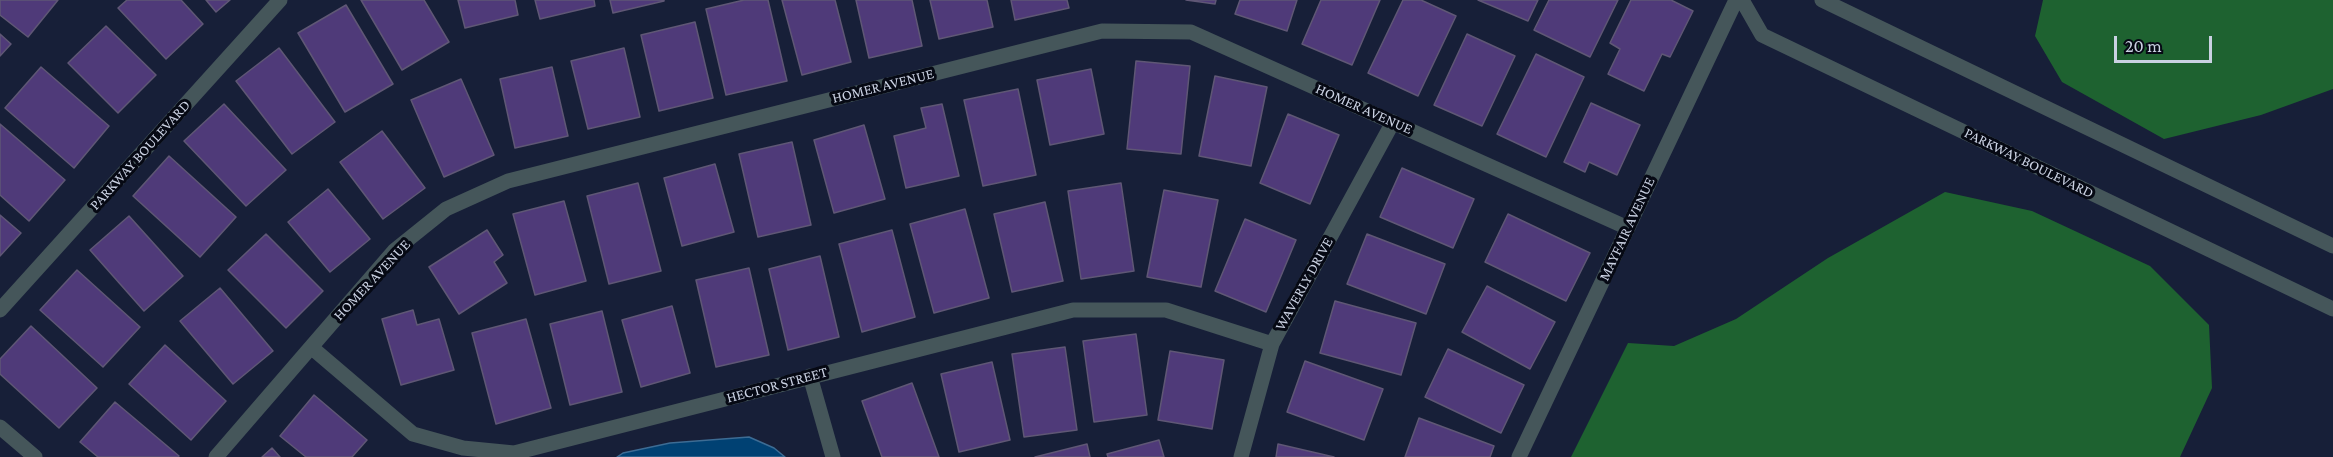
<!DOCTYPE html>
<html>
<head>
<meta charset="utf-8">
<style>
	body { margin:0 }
	#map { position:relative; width:2333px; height:457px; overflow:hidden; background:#171f38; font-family:"Crimson Pro",serif }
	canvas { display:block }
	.scale { position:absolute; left:2114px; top:36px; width:98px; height:27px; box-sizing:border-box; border:3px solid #cad1e2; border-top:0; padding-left:8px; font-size:18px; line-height:21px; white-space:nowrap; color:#cad1e2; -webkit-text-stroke:4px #060914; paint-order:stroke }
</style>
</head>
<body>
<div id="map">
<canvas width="2333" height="457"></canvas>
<div class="scale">20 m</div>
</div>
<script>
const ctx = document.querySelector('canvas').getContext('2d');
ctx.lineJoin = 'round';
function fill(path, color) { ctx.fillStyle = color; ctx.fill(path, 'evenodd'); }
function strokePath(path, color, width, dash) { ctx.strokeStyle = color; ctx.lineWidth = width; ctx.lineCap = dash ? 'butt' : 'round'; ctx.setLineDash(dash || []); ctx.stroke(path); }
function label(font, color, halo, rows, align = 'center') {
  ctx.font = font + ' "Crimson Pro",serif'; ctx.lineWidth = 6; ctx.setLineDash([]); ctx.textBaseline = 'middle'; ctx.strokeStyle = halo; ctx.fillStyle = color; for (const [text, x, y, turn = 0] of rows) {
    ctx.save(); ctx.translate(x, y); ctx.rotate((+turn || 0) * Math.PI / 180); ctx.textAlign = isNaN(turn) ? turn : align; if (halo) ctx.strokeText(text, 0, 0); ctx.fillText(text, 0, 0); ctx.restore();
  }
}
const forest = new Path2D(`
	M2043,0H2333V89L2261,115L2164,139L2062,82L2035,36Z
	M1945,192L2032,211L2150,266L2209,325L2212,388L2180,457H1571L1628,343L1674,346L1736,319L1828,258Z`);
const water = new Path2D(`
	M749,437L774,448L785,457H617L623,453L670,443Z`);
const building = new Path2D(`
	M0,0H58L28,37L0,15Z
	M127,0H181L203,24L166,59L118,8Z
	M206,0H230L216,12Z
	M361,0H424L449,42L402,70Z
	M458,0H515L518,15L465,28Z
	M535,0H594L595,6L540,19Z
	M610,0H664V1L613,13Z
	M744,0H768L787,81L726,95L706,9Z
	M782,0H835L851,62L802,75Z
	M856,0H912L922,46L869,58Z
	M930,0H987L993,27L939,39Z
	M1011,0H1067L1069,8L1015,20Z
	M1186,0H1216L1215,4Z
	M1240,0H1297L1287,31L1235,14Z
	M1321,0H1380L1352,65L1302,44Z
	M1403,0H1421L1456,16L1418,96L1368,73Z
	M1478,0H1538L1528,21Z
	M1549,0H1618L1590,57L1534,30Z
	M1631,0H1671L1693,11L1670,57L1662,54L1644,91L1608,74L1620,49L1610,43Z
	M346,5L393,84L345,112L298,33Z
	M695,22L713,98L659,111L641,35Z
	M106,26L156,75L118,113L68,63Z
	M0,34L11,44L0,56Z
	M1467,34L1515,56L1482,126L1434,105Z
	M279,48L335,122L292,154L236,81Z
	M624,48L640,117L588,129L571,61Z
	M1536,54L1584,77L1546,157L1497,134Z
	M1136,61L1190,66L1181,154L1127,149Z
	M41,67L109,126L74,168L5,108Z
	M552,67L568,136L515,148L500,79Z
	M1091,69L1104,134L1050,145L1037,80Z
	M1215,76L1267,87L1251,166L1199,156Z
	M461,79L494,155L444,177L411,100Z
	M1018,89L1036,175L983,186L964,100Z
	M1591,103L1640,125L1617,175L1589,162L1585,172L1564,162Z
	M224,104L286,170L246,206L184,141Z
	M942,104L959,176L906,188L894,136L926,128L921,108Z
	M1288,114L1339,135L1310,204L1260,183Z
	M0,124L65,180L29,221L0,195Z
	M864,125L885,199L834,213L814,140Z
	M382,131L425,188L383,219L340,162Z
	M792,142L811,225L758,237L739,154Z
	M169,156L236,217L200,257L133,196Z
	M715,164L734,232L682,246L664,178Z
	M1402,168L1474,199L1453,248L1380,217Z
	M638,183L661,271L609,284L587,196Z
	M1121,183L1134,271L1081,279L1068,191Z
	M328,189L370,239L330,272L288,222Z
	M1164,190L1218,200L1201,287L1147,277Z
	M564,201L586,281L535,295L513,214Z
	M1045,202L1063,281L1012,292L994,214Z
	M965,209L989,298L934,313L910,224Z
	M1508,214L1590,253L1566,301L1485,262Z
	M0,215L21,233L0,256Z
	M129,216L183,276L144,311L90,250Z
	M1245,219L1296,240L1266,312L1215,291Z
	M487,230L503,255L494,262L507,283L459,314L429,267Z
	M892,230L915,317L862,332L839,244Z
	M266,234L323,291L286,328L228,270Z
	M1367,234L1445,264L1426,314L1347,284Z
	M820,256L839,337L788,350L769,269Z
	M749,268L769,355L716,367L696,280Z
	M77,270L140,327L103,367L40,310Z
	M1487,286L1555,322L1530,369L1462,332Z
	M220,288L273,351L233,384L180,321Z
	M1335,301L1416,323L1401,375L1320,353Z
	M672,306L690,373L641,387L622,320Z
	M413,310L417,325L439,319L454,370L401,385L382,319Z
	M602,311L622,392L570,405L550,324Z
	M526,319L551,408L496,424L472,333Z
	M31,326L97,388L59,428L0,374V359Z
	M1136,334L1147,415L1094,422L1083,341Z
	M165,345L226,401L191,440L129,384Z
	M1065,347L1077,430L1024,437L1012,354Z
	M1448,349L1524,385L1501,433L1425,397Z
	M1170,351L1224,360L1212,429L1158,420Z
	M1305,361L1383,389L1364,440L1287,412Z
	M992,362L1010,440L959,452L941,374Z
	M912,383L939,457H882L862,401Z
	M314,395L367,440L352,457H306L280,436Z
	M115,402L179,456L178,457H98L80,442Z
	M1419,418L1494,446L1490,457H1405Z
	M1159,440L1164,457H1108L1107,454Z
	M1087,444L1090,457H1035Z
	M1278,444L1334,457H1276Z
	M272,448L280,457H262Z`);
const minor = new Path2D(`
	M1742,0L1762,35L2333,309
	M1822,0L2333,246
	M0,310L280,0
	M311,347L413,434L463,448L514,453L1073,310H1166L1272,344
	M810,376L833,457
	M0,427L35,457
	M216,457L395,250L446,209L508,181L1102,31L1191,32L1628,228
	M1241,457L1272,344L1393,122
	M1519,457L1736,0`);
const streetNames = [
	["HOMER AVENUE",883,86,-14],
	["HOMER AVENUE",1364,109,24],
	["PARKWAY BOULEVARD",140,155,-48],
	["PARKWAY BOULEVARD",2029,163,26],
	["MAYFAIR AVENUE",1627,229,-65],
	["HOMER AVENUE",372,280,-47],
	["WAVERLY DRIVE",1304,284,-61],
	["HECTOR STREET",777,385,-15]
];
fill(forest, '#1e6230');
fill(water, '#004173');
strokePath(water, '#3d6c94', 1.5);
fill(building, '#4f3a79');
strokePath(building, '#5f5775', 1.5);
strokePath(minor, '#45565a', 15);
label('15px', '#cad1e2', '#060914', streetNames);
</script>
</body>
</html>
